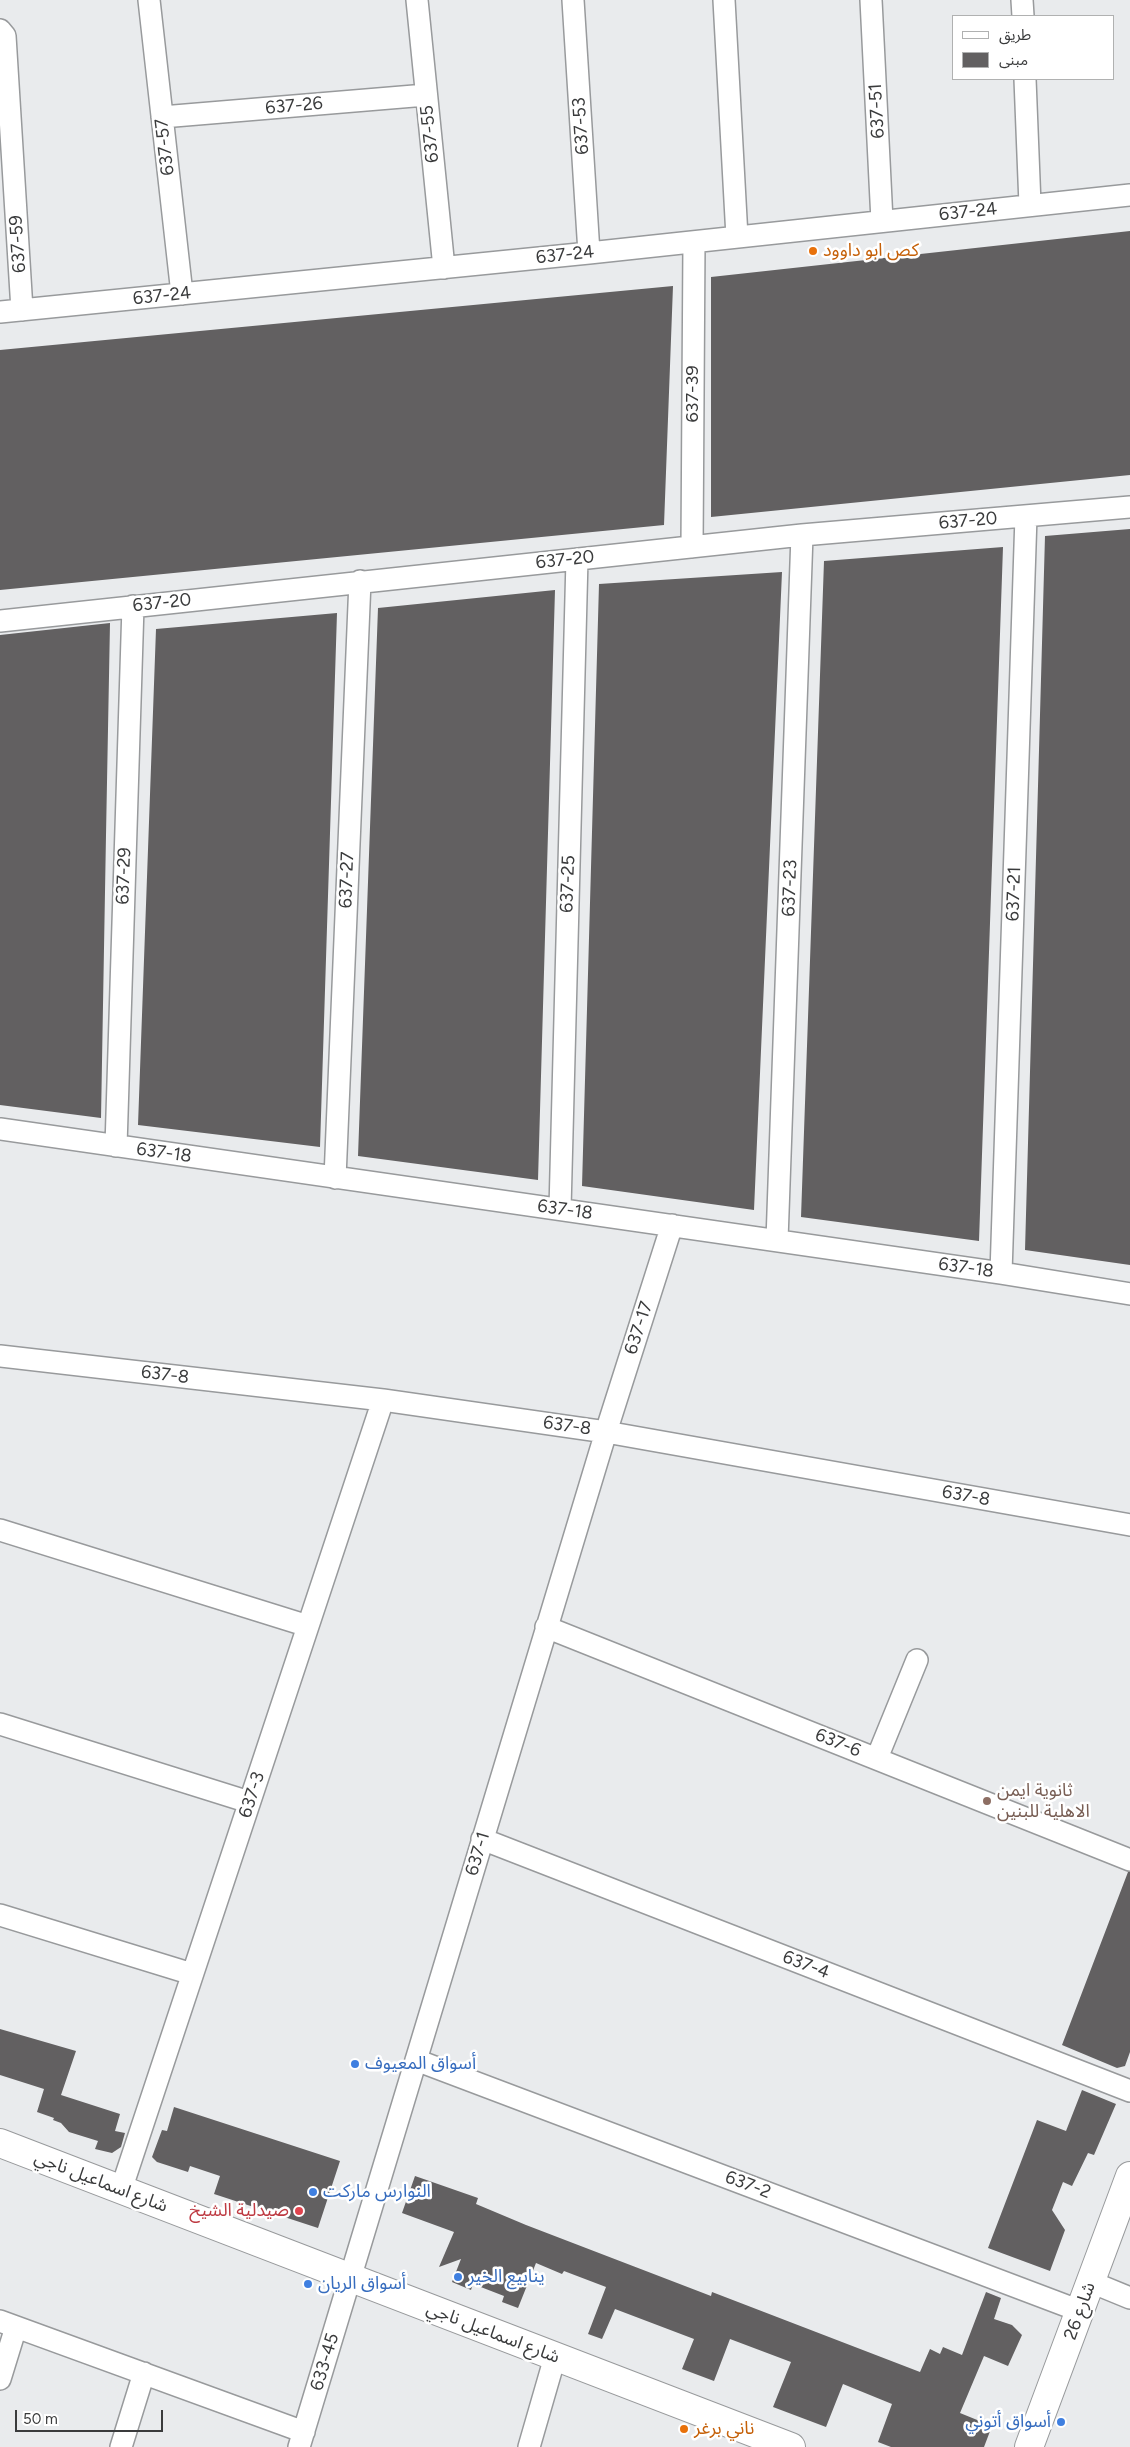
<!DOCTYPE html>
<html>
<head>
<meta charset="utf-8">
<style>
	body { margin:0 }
	#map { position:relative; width:1130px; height:2447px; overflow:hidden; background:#e9ebed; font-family:Figtree,"Noto Sans Arabic",sans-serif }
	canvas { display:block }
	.legend { position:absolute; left:952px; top:15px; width:162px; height:65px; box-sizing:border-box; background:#fff; border:1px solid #b0b1b1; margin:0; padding:6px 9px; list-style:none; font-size:15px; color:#3a3b3c }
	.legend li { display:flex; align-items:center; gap:10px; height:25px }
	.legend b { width:25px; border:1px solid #b0b1b1 }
	.scale { position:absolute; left:15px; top:2410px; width:148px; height:22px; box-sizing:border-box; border:2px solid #3a3b3c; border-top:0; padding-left:6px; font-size:15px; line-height:18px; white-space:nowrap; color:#3a3b3c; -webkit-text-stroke:4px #fff; paint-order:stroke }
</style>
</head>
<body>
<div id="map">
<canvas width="1130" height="2447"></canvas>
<ul class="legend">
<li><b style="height:6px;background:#fff"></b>طريق</li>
<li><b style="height:14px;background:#626061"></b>مبنى</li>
</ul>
<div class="scale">50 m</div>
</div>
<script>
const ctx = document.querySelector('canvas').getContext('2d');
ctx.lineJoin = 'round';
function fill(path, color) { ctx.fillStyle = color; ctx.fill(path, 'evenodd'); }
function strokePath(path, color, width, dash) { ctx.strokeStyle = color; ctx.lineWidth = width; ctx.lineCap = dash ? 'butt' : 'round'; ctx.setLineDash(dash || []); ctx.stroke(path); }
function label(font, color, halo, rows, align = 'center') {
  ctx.font = font + ' Figtree,"Noto Sans Arabic",sans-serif'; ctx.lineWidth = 5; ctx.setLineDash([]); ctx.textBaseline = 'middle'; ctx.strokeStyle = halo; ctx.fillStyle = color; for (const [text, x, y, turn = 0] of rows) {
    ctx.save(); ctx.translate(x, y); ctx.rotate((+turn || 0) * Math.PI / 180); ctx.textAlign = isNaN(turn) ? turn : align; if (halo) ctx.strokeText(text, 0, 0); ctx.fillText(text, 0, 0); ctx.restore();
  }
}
const building = new Path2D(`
	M1130,231V475L711,517V277Z
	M673,286L664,525L0,590V350Z
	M1130,529V1265L1025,1250L1045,536Z
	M1003,547L979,1241L801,1217L824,561Z
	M782,572L754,1210L582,1186L599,584Z
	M555,590L538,1180L358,1156L378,608Z
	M337,613L320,1147L138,1125L156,629Z
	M110,623L106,835L101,1118L0,1105V635Z
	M1128,1872H1130V2052L1125,2066L1117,2068L1062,2045Z
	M0,2029L76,2051L61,2095L120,2114L115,2131L125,2133L121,2147L112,2153L95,2149L98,2141L69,2132L61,2123L53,2120L54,2118L37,2112L44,2089L0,2075Z
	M1082,2090L1116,2104L1094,2155L1088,2153L1072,2186L1063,2182L1052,2210L1065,2230L1050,2271L988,2248L1037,2120L1066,2131Z
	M174,2107L340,2161L318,2228L214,2194L220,2176L190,2166L188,2172L157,2162L152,2157L162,2130L167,2131Z
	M415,2176L478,2198L476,2204L526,2225L711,2296L712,2292L920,2372L930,2349L940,2354L943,2347L962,2355L986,2292L1001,2298L994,2319L1012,2325L1022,2335L1008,2366L984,2356L960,2413L992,2426L984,2447H891L878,2442L892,2404L843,2384L826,2427L773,2407L791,2362L730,2339L714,2381L682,2369L694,2339L615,2309L602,2339L588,2334L606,2287L564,2271L562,2274L536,2263L518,2308L502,2302L504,2296L473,2284L471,2290L452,2282L461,2259L439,2267L454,2232L402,2213Z`);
const street = new Path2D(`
	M149,0L182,294
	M417,0L444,268
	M573,0L589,253
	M724,0L737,237
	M871,0L882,221
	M1022,0L1023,16
	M0,30L5,36L22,310
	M1025,79L1030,205
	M162,117L426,95
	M0,312L589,253L1130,195
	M692,547L694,242
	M0,621L802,535L1130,507
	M0,1129L1001,1273L1130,1294
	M116,1146L133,606
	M335,1178L360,581
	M560,1209L577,559
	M777,1240L802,535
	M1001,1273L1026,516
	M0,1356L383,1400L606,1432L1130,1525
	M0,1530L308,1626
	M546,1627L1130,1860
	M0,1724L249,1802
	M877,1758L917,1660
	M482,1839L1130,2091
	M0,1915L192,1974
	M416,2060L1080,2311
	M121,2190L383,1400
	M1091,2282L1130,2298
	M0,2321L304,2432
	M0,2379L16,2327
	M121,2447L144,2373
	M299,2447L606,1432L672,1225
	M529,2447L555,2357`);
const secondary = new Path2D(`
	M0,2143L791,2447
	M1029,2447L1130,2176`);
const markers = [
	[813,251,5,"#e8710a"],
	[987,1801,5,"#8d6e63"],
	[355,2064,5,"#3f7fe0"],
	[313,2192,5,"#3f7fe0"],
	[299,2211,5,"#e0444e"],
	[458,2277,5,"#3f7fe0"],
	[308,2284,5,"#3f7fe0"],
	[1061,2422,5,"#3f7fe0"],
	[684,2429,5,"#e8710a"]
];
const streetNames = [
	["637-26",294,106,-5],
	["637-51",877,111,-93],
	["637-53",581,126,-94],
	["637-55",430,134,-96],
	["637-57",165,147,-97],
	["637-24",968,212,-6],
	["637-59",18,244,-94],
	["637-24",565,255,-6],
	["637-24",162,296,-6],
	["637-39",693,394,-90],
	["637-20",968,521,-5],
	["637-20",565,560,-6],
	["637-20",162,603,-6],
	["637-29",124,876,-88],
	["637-27",347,880,-88],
	["637-25",568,884,-88],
	["637-23",790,888,-88],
	["637-21",1014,894,-88],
	["637-18",164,1153,8],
	["637-18",565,1210,8],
	["637-18",966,1268,8],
	["637-17",639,1328,-72],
	["637-8",165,1375,7],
	["637-8",567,1426,8],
	["637-8",966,1496,10],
	["637-6",838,1743,22],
	["637-3",252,1795,-72],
	["637-1",478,1854,-73],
	["637-4",806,1965,21],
	["شارع اسماعيل ناجي",101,2182,21],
	["637-2",748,2185,21],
	["شارع 26",1080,2311,-70],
	["شارع اسماعيل ناجي",493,2333,21],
	["633-45",325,2362,-73]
];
const foodNames = [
	["كص ابو داوود",823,251],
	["ناني برغر",694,2429]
];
const educationNames = [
	["ثانوية ايمن",997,1791],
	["الاهلية للبنين",997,1812]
];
const shopNames = [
	["أسواق المعيوف",365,2064],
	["النوارس ماركت",323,2192],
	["ينابيع الخير",468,2277],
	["أسواق الريان",318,2284],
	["أسواق أتوني",1051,2422,"right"]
];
const healthNames = [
	["صيدلية الشيخ",289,2211]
];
fill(building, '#626061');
strokePath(street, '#989a9c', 24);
strokePath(secondary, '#989a9c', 30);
strokePath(street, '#fff', 21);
strokePath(secondary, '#fff', 28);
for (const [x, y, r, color] of markers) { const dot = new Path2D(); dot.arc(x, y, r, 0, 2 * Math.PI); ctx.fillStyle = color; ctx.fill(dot); strokePath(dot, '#fff', 2); }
label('18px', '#3a3b3c', '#fff', streetNames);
label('18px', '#c56008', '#fff', foodNames, 'left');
label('18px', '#785e54', '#fff', educationNames, 'left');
label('18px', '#366cbe', '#fff', shopNames, 'left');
label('18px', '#be3a42', '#fff', healthNames, 'right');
</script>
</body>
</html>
